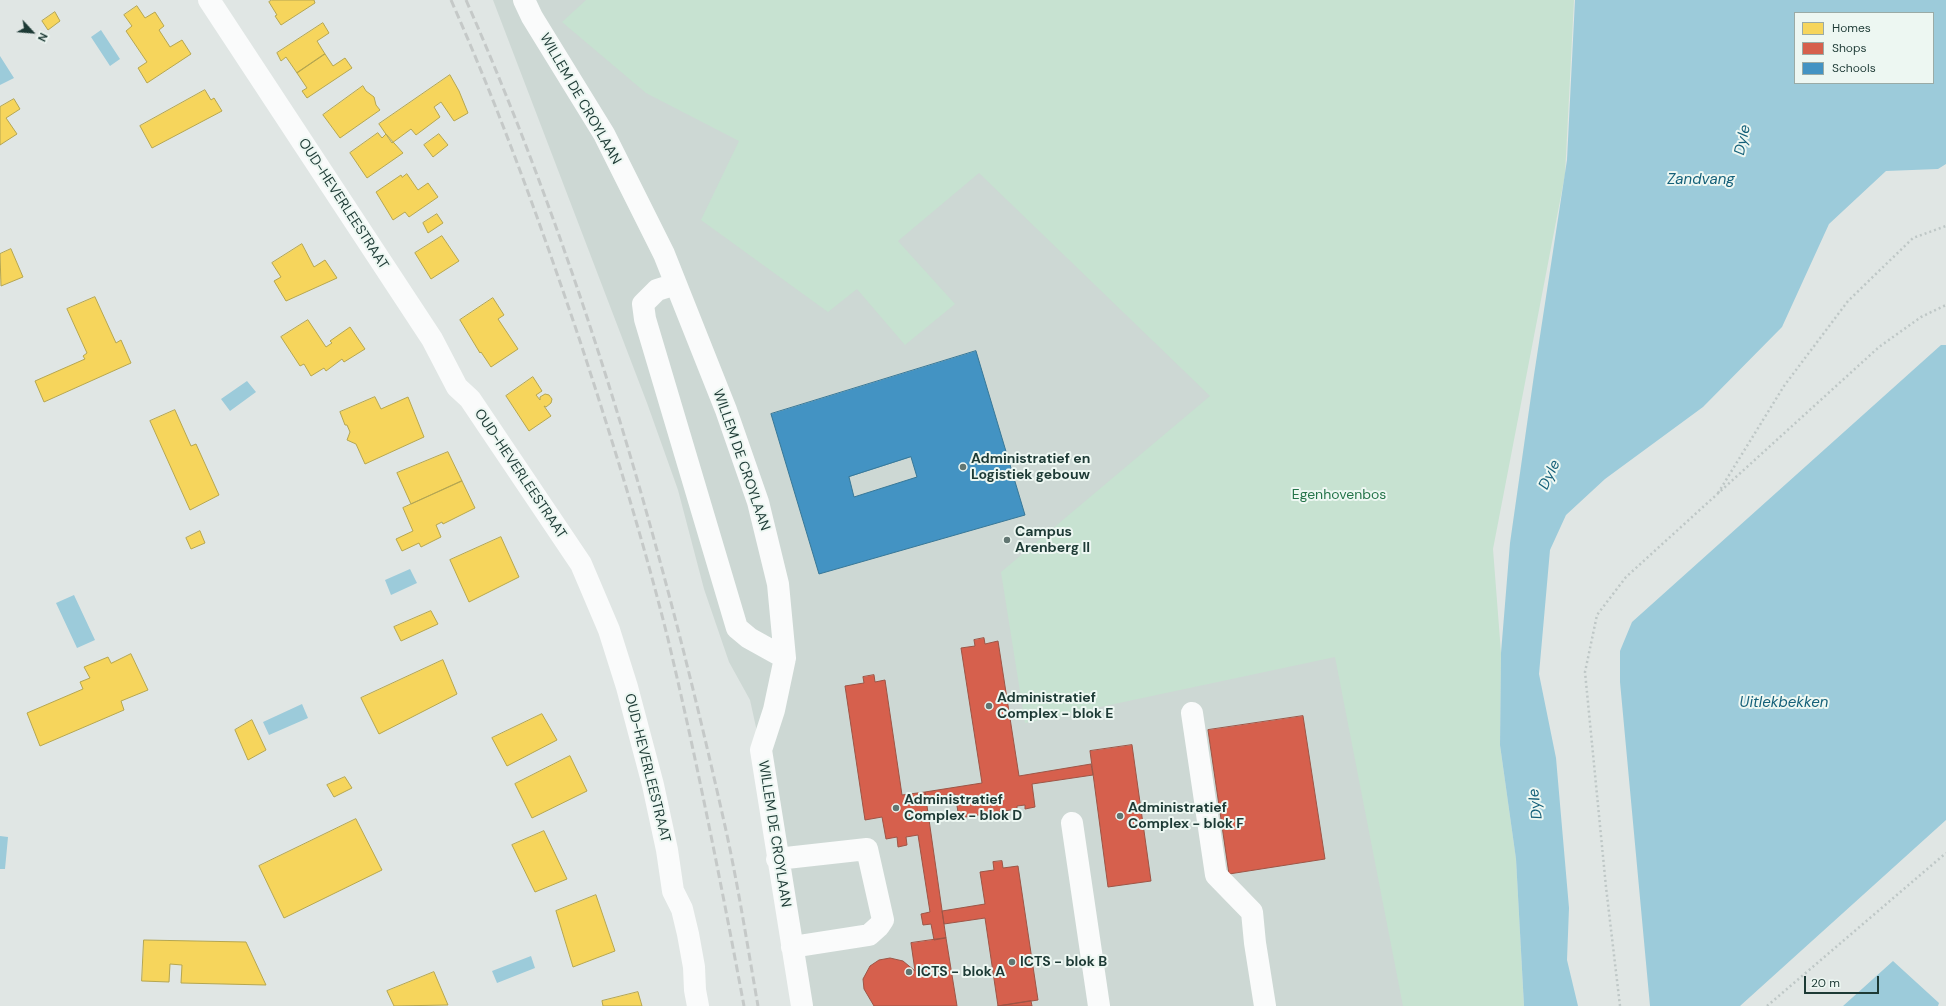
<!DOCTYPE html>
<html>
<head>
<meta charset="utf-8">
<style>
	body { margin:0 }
	#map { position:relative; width:1946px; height:1006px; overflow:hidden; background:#e0e6e4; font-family:"DM Sans",sans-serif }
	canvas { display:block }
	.legend { position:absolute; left:1794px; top:12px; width:140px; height:72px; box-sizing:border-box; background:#edf7f2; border:1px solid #9aaba6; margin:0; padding:5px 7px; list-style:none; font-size:12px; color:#1d3a35 }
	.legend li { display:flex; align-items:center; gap:8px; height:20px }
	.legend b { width:20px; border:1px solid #9aaba6 }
	.north { position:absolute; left:12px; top:12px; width:40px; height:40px; -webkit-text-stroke:3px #edf7f2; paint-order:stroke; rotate:116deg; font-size:11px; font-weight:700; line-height:16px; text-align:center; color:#1d3a35 }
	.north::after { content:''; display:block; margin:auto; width:14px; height:18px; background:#1d3a35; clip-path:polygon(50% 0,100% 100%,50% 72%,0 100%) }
	.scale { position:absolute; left:1804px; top:976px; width:75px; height:18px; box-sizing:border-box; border:2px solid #1d3a35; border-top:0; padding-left:5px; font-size:12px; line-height:14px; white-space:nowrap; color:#1d3a35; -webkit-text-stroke:3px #edf7f2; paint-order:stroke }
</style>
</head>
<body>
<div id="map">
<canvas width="1946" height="1006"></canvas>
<ul class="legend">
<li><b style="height:11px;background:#f6d55c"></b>Homes</li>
<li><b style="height:11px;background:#d6604d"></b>Shops</li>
<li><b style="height:11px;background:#4393c3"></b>Schools</li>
</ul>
<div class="north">N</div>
<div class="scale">20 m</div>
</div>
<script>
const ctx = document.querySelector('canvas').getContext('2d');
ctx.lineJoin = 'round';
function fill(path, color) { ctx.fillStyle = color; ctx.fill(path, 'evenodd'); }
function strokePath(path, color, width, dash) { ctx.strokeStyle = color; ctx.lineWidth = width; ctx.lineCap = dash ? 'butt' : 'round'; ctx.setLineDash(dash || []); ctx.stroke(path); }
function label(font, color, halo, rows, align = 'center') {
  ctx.font = font + ' "DM Sans",sans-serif'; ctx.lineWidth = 4; ctx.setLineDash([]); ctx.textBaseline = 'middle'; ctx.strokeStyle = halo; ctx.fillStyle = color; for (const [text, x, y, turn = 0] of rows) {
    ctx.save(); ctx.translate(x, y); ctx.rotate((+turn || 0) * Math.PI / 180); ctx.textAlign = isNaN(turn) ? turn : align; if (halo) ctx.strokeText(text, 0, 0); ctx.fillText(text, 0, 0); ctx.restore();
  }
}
const built = new Path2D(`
	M493,0H778L968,108L1278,396L1471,1006H802L761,750L750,700L729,662L704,589L678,490L647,403Z`);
const green = new Path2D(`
	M586,0H1574L1565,175L1493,549L1501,653L1500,745L1516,859L1524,1006H1403L1335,657L1025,723L1001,572L1210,396L979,173L898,241L955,304L905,345L857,289L828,312L701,220L739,141L646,93L562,22Z`);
const water = new Path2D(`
	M1575,0H1946V164L1938,169L1886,171L1829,224L1782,327L1703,407L1605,479L1566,515L1550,550L1539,674L1556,758L1569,908L1567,960L1578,1006H1524L1516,859L1500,745L1501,653L1510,543L1534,375L1567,160ZM1795,13H1933V83H1795Z
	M101,30L120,59L110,66L91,37Z
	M0,56L14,78L0,85Z
	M1941,345H1946V820L1740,1006H1650L1620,682V651L1632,622Z
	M247,381L256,392L230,411L221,399Z
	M410,569L417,583L391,595L385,580Z
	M74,595L95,640L77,648L56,603Z
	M302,704L308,718L269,735L263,722Z
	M0,836L8,837L5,869H0Z
	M531,956L535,968L497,983L492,971Z
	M1893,961L1939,1003L1938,1006H1843Z`);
const homes = new Path2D(`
	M272,0H314L315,3L281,25L275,16L277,15L269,2Z
	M137,6L145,18L155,12L164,26L159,30L170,47L182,40L191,54L147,83L138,68L147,62L126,31L132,26L124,15Z
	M55,12L60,21L48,30L42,21Z
	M323,23L329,33L317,41L325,54L297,73L286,57L281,61L277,53Z
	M325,54L333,66L345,58L352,68L307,98L302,91L307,88L297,73Z
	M450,75L459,91L468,113L454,121L441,102L434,107L440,117L416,135L411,129L392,143L379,124Z
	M363,86L366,91L374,97L376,105L380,110L340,138L323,115Z
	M205,90L211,100L214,98L222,111L152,148L140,126Z
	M14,99L20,109L6,118L17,134L0,145V107Z
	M378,133L382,138L386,134L403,153L367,178L350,153Z
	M439,134L448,145L433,157L424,145Z
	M407,174L418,190L428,183L438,197L409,217L405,212L393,220L376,192L401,175L402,177Z
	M437,214L443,223L428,233L423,223Z
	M442,236L459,261L431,279L415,253Z
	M302,244L314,267L325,260L337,278L286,301L274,281L281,277L272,263Z
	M11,249L23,277L1,286L0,254Z
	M95,297L116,343L121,340L131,363L44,402L35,381L85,359L83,356L87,353L67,309Z
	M493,298L504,315L498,319L518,349L491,367L481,352L480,353L460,320Z
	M308,320L326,347L332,343L330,341L350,327L365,349L344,362L342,359L326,371L324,368L311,376L304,364L300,366L281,337Z
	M533,377L542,391L536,395L540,400V397L545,394L549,395L552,399L551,403L546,407L544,406L551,416L529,431L506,396Z
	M375,397L381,409L408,397L424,437L365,464L356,444L347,440L350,432L347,425H345L340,412Z
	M175,410L191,446L196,444L219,495L190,510L150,421Z
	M448,452L462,481L411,504L397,473Z
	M462,481L475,508L443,524L442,522L436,525L441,537L421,547L419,543L402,551L396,539L413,531L403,508Z
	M200,531L205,543L191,549L186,538Z
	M501,537L519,577L469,602L450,560Z
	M431,611L438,624L401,641L394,627Z
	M131,654L148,690L121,701L124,710L40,746L27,713L83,689L80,682L90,678L84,667L108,657L111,663Z
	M443,660L457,694L379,734L361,698Z
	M542,714L557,740L507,766L492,738Z
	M252,720L266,750L248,760L235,730Z
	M570,756L587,791L532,818L515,784Z
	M345,777L352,788L334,797L327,785Z
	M356,819L382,870L284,918L259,866Z
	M544,831L567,879L535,892L512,845Z
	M596,895L615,951L573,967L556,911Z
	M144,940L246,942L266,985L181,983L182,965L170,964L169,982L142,981Z
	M434,972L448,1005L394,1006L387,991Z
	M638,992L642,1006H603L602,1001Z`);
const shops = new Path2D(`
	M984,638L985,644L998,641L1019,776L1091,764L1093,775L1032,784L1035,807L1025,809V805L1017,806V809L959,818L955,794L926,798L925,792L982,783L961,648L975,646L974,640Z
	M874,675L875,682L885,680L902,795L925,792L946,938L934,940L931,924L923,925L921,914L930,912L918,835L906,837L907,845L898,847L897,837L886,839L882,817L865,820L845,686L864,683L863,677Z
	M1303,716L1325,859L1229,874L1208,730Z
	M1132,745L1151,881L1108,887L1090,751Z
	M1002,861L1003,868L1018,866L1038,1000L998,1006L985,918L944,924L942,911L985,904L980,872L994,870L993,862Z
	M946,938L957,1006H874L864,989L863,979L870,966L879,960L890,958L903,961L915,971L911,943Z
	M1031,1001L1032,1006H998Z`);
const schools = new Path2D(`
	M976,351L1025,515L819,574L771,414ZM911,457L917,477L854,497L849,477Z`);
const path = new Path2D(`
	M1718,493L1784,386L1848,301L1913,238L1946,226
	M1620,1006L1606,887L1585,672L1597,615L1626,577L1879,347L1921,317L1946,305
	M1767,1006L1946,853`);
const minor = new Path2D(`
	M209,0L432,339L457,387L470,399L581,564L609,630L627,687L653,785L667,850L673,891L682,909L688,934L694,967L695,990L698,1006
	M524,0L532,17L604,134L664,254L726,410L758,502L778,584L785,658L774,710L761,750L802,1006
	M676,284L657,290L643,304L645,319L737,628L749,638L785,658
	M1192,713L1216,875L1252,912L1255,943L1265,1006
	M1072,823L1099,1006
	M777,859L867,849L883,920L879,926L869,935L792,947`);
const rail = new Path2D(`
	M451,0C500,111 541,225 580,341C612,439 643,539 668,639C697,761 721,883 744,1006
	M466,0C583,266 664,551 727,835C739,891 748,949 758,1006`);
const markers = [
	[963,467,4,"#617672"],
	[1007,540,4,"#617672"],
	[989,706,4,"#617672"],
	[896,808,4,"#617672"],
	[1120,816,4,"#617672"],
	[1012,962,4,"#617672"],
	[909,972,4,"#617672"]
];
const streetNames = [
	["WILLEM DE CROYLAAN",580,99,60],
	["OUD-HEVERLEESTRAAT",343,204,57],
	["WILLEM DE CROYLAAN",741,460,71],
	["OUD-HEVERLEESTRAAT",520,474,56],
	["OUD-HEVERLEESTRAAT",647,768,76],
	["WILLEM DE CROYLAAN",774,834,81]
];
const poiNames = [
	["Administratief en",971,459],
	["Logistiek gebouw",971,475],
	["Campus",1015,532],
	["Arenberg II",1015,548],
	["Administratief",997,698],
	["Complex - blok E",997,714],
	["Administratief",904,800],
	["Complex - blok D",904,816],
	["Administratief",1128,808],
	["Complex - blok F",1128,824],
	["ICTS - blok B",1020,962],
	["ICTS - blok A",917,972]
];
const parkNames = [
	["Egenhovenbos",1339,495]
];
const waterNames = [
	["Dyle",1743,140,-78],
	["Zandvang",1701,180],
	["Dyle",1550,475,-65],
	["Uitlekbekken",1784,703],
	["Dyle",1536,804,-97]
];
fill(built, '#cdd8d4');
fill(green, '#c7e2d1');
fill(water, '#9ccbda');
fill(homes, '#f6d55c');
strokePath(homes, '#b5a650', 1);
fill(shops, '#d6604d');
strokePath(shops, '#9e5546', 1);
fill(schools, '#4393c3');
strokePath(schools, '#387898', 1);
strokePath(path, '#bec7c6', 2.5, [2, 3]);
strokePath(minor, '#fafbfb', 22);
strokePath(rail, '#c5c9c8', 3, [8, 4]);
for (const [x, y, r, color] of markers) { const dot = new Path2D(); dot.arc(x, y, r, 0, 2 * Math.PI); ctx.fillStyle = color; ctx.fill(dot); strokePath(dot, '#edf7f2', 1.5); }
label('14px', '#1d3a35', '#edf7f2', streetNames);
label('bold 14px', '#1d3a35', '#edf7f2', poiNames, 'left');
label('14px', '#25744a', '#edf7f2', parkNames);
label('italic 15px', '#146079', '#edf7f2', waterNames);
</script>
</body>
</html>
